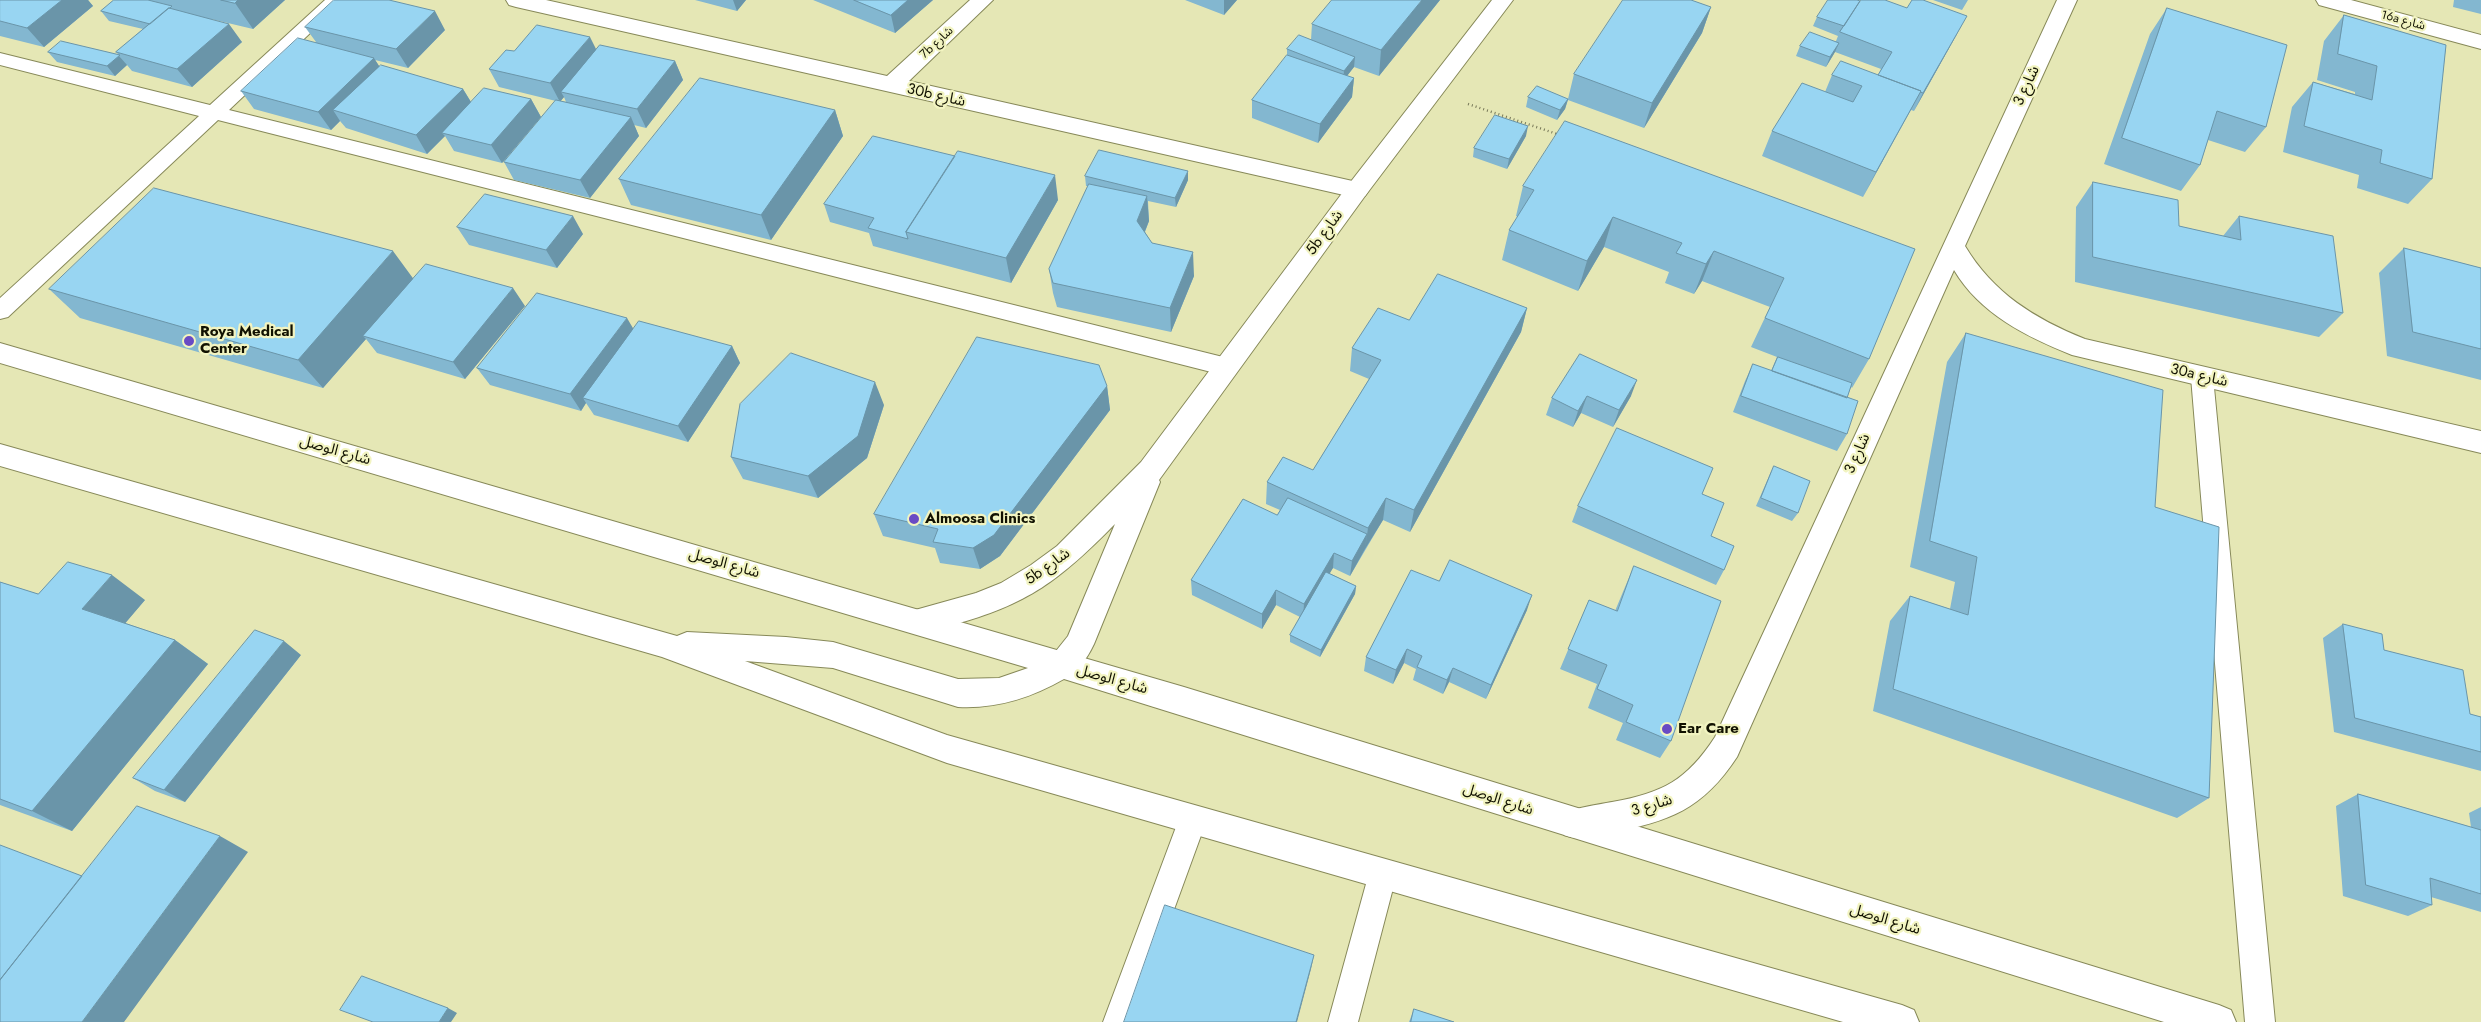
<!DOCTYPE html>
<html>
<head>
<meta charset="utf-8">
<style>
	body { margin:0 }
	canvas { display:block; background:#e5e7b5 }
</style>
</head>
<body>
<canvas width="2481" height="1022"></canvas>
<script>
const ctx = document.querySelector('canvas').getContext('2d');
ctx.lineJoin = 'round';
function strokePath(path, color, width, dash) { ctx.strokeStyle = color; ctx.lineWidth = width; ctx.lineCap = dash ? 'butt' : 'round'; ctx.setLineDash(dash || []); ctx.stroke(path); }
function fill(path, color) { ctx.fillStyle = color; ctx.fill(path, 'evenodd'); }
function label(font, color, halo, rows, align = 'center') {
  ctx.font = font + ' Jost,"Noto Sans Arabic",sans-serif'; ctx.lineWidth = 4.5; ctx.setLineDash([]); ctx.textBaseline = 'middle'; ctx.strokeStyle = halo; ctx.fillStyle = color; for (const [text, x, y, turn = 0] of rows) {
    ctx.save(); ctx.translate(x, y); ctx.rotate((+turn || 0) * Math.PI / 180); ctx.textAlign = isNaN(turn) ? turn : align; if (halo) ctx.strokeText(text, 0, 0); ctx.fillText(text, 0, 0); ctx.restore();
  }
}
const path = new Path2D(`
	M1468,104L1560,135`);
const lane = new Path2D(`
	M325,0H345L229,110L1227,358L1235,361L1238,367L1235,373L1227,376L218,120L8,317L0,319V298L199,116L0,65V53L210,105Z
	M2202,368L2210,371L2213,377L2275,1022H2245L2191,377L2194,371Z
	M1193,806L1203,810L1207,819L1133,1022H1103L1179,819L1183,810Z
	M1383,859L1393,863L1397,873L1358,1022H1328L1369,873L1373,863Z`);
const street = new Path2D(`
	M506,0H546L887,76L970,0H993L909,81L1357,182L1365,184L1369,190L1365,196L1357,198L516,7L509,5Z
	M2057,0H2077L1965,246C1993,293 2035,319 2085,339L2481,431V453L2072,355C2027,337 1980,314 1954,270L1737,757C1703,809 1669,822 1609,833C1593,836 1579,841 1564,835L1559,824L1564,813C1579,807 1596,805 1612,802C1663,793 1687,780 1715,737Z
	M2316,0H2351L2481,35V49L2319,5Z`);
const secondary = new Path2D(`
	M1492,0H1513L1365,196L1159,480L1160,482L1094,644C1087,659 1077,673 1062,678L1052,674L1047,665L1052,656L1068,636L1115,524C1061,579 1028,605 952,625C937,629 923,635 908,630L904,621L908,612L976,593L1001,583L1031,565L1057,546L1141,462L1349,184Z`);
const primary = new Path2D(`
	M0,343L1184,687L2219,1005L2231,1010L2236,1022H2164L1064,679C1031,698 996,709 958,707L833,668L745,661L947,735L1902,1005L1914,1010L1919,1022H1843L947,763L662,657L0,466V444L677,636L687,632L786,637L833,642L958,679L999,678L1028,668L0,363Z`);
const wall = new Path2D(`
	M0,0H88L93,6L44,47L0,36Z
	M114,0H285L253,29L211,19L242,42L192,87L132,71L127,65L115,76L57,62L48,52L119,55L116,52L143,29L109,21L101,11Z
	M695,0H746L737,11Z
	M813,0H933L895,33Z
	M1185,0H1237L1224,15Z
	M1440,0L1379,76L1354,67L1347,76L1354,78L1352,97L1318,143L1252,118V100L1287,56V49L1311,40L1312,24Z
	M1933,0H1968L1962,10Z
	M2454,0H2481V14L2453,7Z
	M1711,7L1702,33L1644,128L1568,100L1565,109L1557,120L1526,107L1528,97L1568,99L1574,74Z
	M2167,8L2266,127L2245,152L2208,140L2200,165L2181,191L2104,164L2150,34Z
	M2344,15L2446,45L2432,179L2408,204L2357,188L2359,175L2283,152L2292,107L2313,82L2355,94V92L2317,80L2324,41Z
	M1817,17L1957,34L1914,111L1911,110L1863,197L1762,156L1772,131L1825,92L1832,75H1878L1881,69L1835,52L1826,67L1796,56L1800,46L1836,41L1838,36L1813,26Z
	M305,27L445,30L408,68L375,60L379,66L463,89L471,102L531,99L541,117L502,163L454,151L445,136L427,154L346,128L340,121L331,130L254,109L241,91L316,42Z
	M596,50L675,61L683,80L646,128L634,125L639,136L590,198L514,180L504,162L556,101L499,87L489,69ZM564,97L566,102L560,101Z
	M835,110L843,136L771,240L631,205L619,179Z
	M1526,136L1507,169L1473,157L1474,148Z
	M1085,176L1188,180L1176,207L1148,201L1149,221L1145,232L1152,243L1194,276L1171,332L1057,307L1053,293L1049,269L1088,186H1086Z
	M2093,182L2179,226L2223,236L2239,216L2343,313L2319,337L2075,282L2076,207Z
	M1523,186L1915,249L1869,359L1852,388L1851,387L1847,398V434L1837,451L1733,412L1745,381L1753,364L1771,371L1777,357L1751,347L1770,307L1702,281L1694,294L1665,283L1669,272L1604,247L1578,291L1502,260L1509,230L1518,217L1516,216Z
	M1058,200L1011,283L873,246L869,233L830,222L824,204Z
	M457,227L583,234L557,268L469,245Z
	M2404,248L2481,268V380L2387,356L2379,273Z
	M413,279L525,306L465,379L377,353L366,339L323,388L80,318L49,289Z
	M1527,308L1521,332L1410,532L1383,520L1350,576L1333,568L1329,573L1356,586L1355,594L1320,657L1290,642V635L1300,617L1276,605L1262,629L1192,595L1191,580L1277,515L1280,510L1266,504L1267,482L1313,470L1369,379L1350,371L1352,348L1409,320Z
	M633,329L732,346L740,363L688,442L594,415L586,403L581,411L490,385L477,368Z
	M1966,333L2155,507L2209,798L2177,818L1873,711L1890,621L1910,596L1950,609L1955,582L1910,567L1947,362Z
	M1580,354L1631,396L1613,427L1581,413L1573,427L1546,415L1552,398Z
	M1107,386L1110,410L1000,556L980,569L940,563L935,548L883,536L874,514Z
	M884,405L867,458L818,498L743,479L731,457Z
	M1774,466L1798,513L1792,521L1756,506L1770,474Z
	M1702,494L1711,536L1724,570L1716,585L1572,522L1578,506Z
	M1634,566L1671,741L1660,758L1616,740L1623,723L1588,708L1597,684L1560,669L1589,600L1615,611L1625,587Z
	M1439,581L1527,610L1486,699L1449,682L1443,694L1413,680L1416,669L1404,663L1393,684L1364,671L1366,657Z
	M0,582L38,594L145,600L125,623L175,640L208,664L72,831L0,805Z
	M2343,624L2384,650L2470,714L2481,717V771L2334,732L2323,638Z
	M301,655L185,802L155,791L133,778Z
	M2358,794L2471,827L2469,813L2481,807V912L2431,897L2432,905L2408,916L2343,896L2336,806Z
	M1414,1009L1454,1022H1409Z`);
const shadedWall = new Path2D(`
	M62,0H88L93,6L44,47L27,28Z
	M238,0H285L253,29L235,3Z
	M733,0H746L737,11Z
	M908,0H933L895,33L891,15Z
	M1224,0H1237L1224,15Z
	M1422,0H1440L1379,76L1381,50Z
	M1711,7L1702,33L1644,128L1652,103Z
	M435,11L445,30L408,68L396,49Z
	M1967,16L1957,34L1914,111L1923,93Z
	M229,24L242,42L192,87L177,69Z
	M590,37L599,55L561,92L564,97L560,102L550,83Z
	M1839,43L1835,52L1826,67L1830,57Z
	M119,56L127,65L115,76L107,66Z
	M1355,57L1354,67L1343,81L1344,71Z
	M374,58L386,77L333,110L340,121L331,130L318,112Z
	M675,61L683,80L646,128L637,109Z
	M1354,78L1352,97L1318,143L1320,124Z
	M463,89L474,107L442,133L445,136L427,154L416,135Z
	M1921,91L1907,116L1863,197L1876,172Z
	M531,99L541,117L502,163L491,145Z
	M1568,99L1565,109L1557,120L1560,110Z
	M835,110L843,136L771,240L761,215Z
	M631,117L639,136L590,198L580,180Z
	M1528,126L1526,136L1507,169L1509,159Z
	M1188,171V180L1176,207L1175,198Z
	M1055,175L1058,200L1011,283L1006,258Z
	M1147,196L1149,221L1139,246L1137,221Z
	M573,216L583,234L557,268L546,250Z
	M1613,217L1604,247L1578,291L1587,261Z
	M393,251L415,281L363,336L366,339L323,388L298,360Z
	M1714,251L1702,281L1694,294L1706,264Z
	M1193,252L1194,276L1171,332L1170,308Z
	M513,288L525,306L465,379L453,362Z
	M1527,308L1521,332L1410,532L1414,510Z
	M627,318L637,335L583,398L586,403L581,411L570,394Z
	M732,346L740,363L688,442L678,426Z
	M1637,380L1631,396L1613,427L1619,410Z
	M875,382L884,405L867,458L818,498L808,476Z
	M1107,386L1110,410L1000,556L980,569L973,548Z
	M1587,396L1581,413L1573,427L1578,411Z
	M1386,498L1383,520L1365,549L1368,528Z
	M1367,534L1365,549L1350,576L1352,561Z
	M1334,553L1333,568L1303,618L1304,604Z
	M112,575L145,600L117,633L82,609Z
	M1356,586L1355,594L1320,657L1321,650Z
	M1276,590V605L1262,629V614Z
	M1532,595L1527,610L1486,699L1491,685Z
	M175,640L208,664L72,831L32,811Z
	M284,641L301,655L185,802L164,790Z
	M1407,649L1404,663L1393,684L1396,670Z
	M1453,668L1449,682L1443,694L1447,680Z
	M220,836L248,852L124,1022H82Z
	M1314,955L1311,969L1297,1022H1296Z
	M448,1008L457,1013L451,1022H439Z`);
const building = new Path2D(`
	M0,0H62L27,28L0,21Z
	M114,0H148L172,6L170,8H169L150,24L101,11Z
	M221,0H238L235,3Z
	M334,0H389L435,11L396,49L305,27Z
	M854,0H908L891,15Z
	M1332,0H1422L1381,50L1312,24Z
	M1623,0H1691L1711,7L1652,103L1574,74Z
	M1828,0H1857L1860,1L1844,26L1817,17Z
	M1861,0H1885L1907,8L1912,0H1923L1967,16L1923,93L1920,92L1921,91L1878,75L1892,52L1840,32Z
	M169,8L229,24L177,69L116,52Z
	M2167,8L2287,45L2266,127L2217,111L2200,165L2122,138Z
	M2344,15L2446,45L2432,179L2380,163L2382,150L2304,126L2313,82L2372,100L2377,66L2338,54Z
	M537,25L590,37L550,83L489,69L506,50L514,51Z
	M1810,32L1839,43L1830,57L1800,46Z
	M1299,35L1355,57L1344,71L1287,49Z
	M298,38L374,58L318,112L241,91Z
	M61,41L120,55L107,66L48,52Z
	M600,45L675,61L637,109L561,92Z
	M1287,55L1354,78L1320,124L1252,100Z
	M1841,61L1921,91L1876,172L1772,131L1802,83L1853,102L1862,86L1832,75Z
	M381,65L463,89L416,135L333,110Z
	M700,78L835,110L761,215L619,179Z
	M1537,86L1568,99L1560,110L1528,97Z
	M484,88L531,99L491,145L442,133Z
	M556,100L631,117L580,180L504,162Z
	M1495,115L1528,126L1509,159L1474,148Z
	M1565,121L1915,249L1869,359L1765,318L1784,278L1714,251L1706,264L1676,253L1682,243L1613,217L1587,261L1509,230L1534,190L1523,186Z
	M873,136L955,156L906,232L908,239L868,228L874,218L824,204Z
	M1099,150L1188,171L1175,198L1085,176Z
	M958,151L1055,175L1006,258L906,232Z
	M2093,182L2178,200L2179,226L2241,240L2239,216L2333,236L2343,313L2093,257Z
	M1089,184L1147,196L1137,221L1152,243L1193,252L1170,308L1053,283L1049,269Z
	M154,188L393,251L298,360L49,289Z
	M485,194L573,216L546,250L457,227Z
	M2404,248L2481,268V349L2413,332Z
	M426,264L513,288L453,362L363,336Z
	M1438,274L1527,308L1414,510L1386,498L1368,528L1267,482L1283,457L1313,470L1381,360L1352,348L1378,308L1409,320Z
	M537,293L627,318L570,394L477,368Z
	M639,321L732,346L678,426L583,398Z
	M1966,333L2163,390L2155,507L2219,527L2209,798L1893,689L1910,596L1968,615L1977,557L1930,541Z
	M977,337L1099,365L1107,386L994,535L973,548L933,542L938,529L874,514Z
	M791,353L875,382L858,436L808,476L731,457L740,404Z
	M1580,354L1637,380L1619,410L1587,396L1578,411L1552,398Z
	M1778,357L1852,383L1847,398L1772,371Z
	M1753,364L1858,401L1847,434L1741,396Z
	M1617,428L1713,468L1702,494L1724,503L1711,536L1734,546L1724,570L1578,506Z
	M1774,466L1810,481L1798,513L1761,498Z
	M1288,498L1367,534L1352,561L1334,553L1304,604L1276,590L1262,614L1191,580L1243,499L1277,515Z
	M1450,560L1532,595L1491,685L1453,668L1447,680L1417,667L1422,656L1407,649L1396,670L1366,657L1411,570L1439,581Z
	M68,562L112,575L82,609L175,640L32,811L0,799V582L38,594Z
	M1634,566L1721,601L1671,741L1626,722L1633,705L1597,689L1607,665L1568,649L1589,600L1617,611Z
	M1326,572L1356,586L1321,650L1290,635Z
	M2343,624L2382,634L2384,650L2463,670L2470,714L2481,717V752L2355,718Z
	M255,630L284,641L164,790L133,778Z
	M2358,794L2481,830V894L2430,878L2432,905L2366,885Z
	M137,806L220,836L82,1022H0V980Z
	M0,845L82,876L0,980Z
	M1165,905L1314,955L1296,1022H1124Z
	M362,976L448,1008L439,1022H373L340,1010Z
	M1414,1009L1454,1022H1411Z`);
const markers = [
	[189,341,6,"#694bc4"],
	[914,519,6,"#694bc4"],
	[1667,729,6,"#694bc4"]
];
const farStreetnames = [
	["16a شارع",2403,21,15],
	["7b شارع",937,43,-43]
];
const streetNames = [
	["شارع 3",2027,86,-65],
	["30b شارع",936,96,13],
	["5b شارع",1325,233,-54],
	["30a شارع",2199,376,13],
	["شارع الوصل",335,451,16],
	["شارع 3",1858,454,-66],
	["شارع الوصل",724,564,16],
	["5b شارع",1048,567,-36],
	["شارع الوصل",1112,680,16],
	["شارع الوصل",1498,800,18],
	["شارع 3",1652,806,-17],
	["شارع الوصل",1885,920,17]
];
const poiNames = [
	["Roya Medical",200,332],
	["Center",200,349],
	["Almoosa Clinics",925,519],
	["Ear Care",1678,729]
];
strokePath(lane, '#878959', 2);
strokePath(street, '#878959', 2);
strokePath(secondary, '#878959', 2);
strokePath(primary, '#878959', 2);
strokePath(path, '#777858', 2.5, [1, 3]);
fill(lane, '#fff');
fill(street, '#fff');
fill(secondary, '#fff');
fill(primary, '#fff');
fill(wall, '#83b7d0');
fill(shadedWall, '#6a95a9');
fill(building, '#98d5f2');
strokePath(building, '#6a95a9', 1);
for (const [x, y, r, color] of markers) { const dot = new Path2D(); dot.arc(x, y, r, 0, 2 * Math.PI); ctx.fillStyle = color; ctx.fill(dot); strokePath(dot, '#f2f4c1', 2); }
label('12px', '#111101', '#f2f4c1', farStreetnames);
label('15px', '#111101', '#f2f4c1', streetNames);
label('bold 15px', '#111101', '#f2f4c1', poiNames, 'left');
</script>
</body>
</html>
